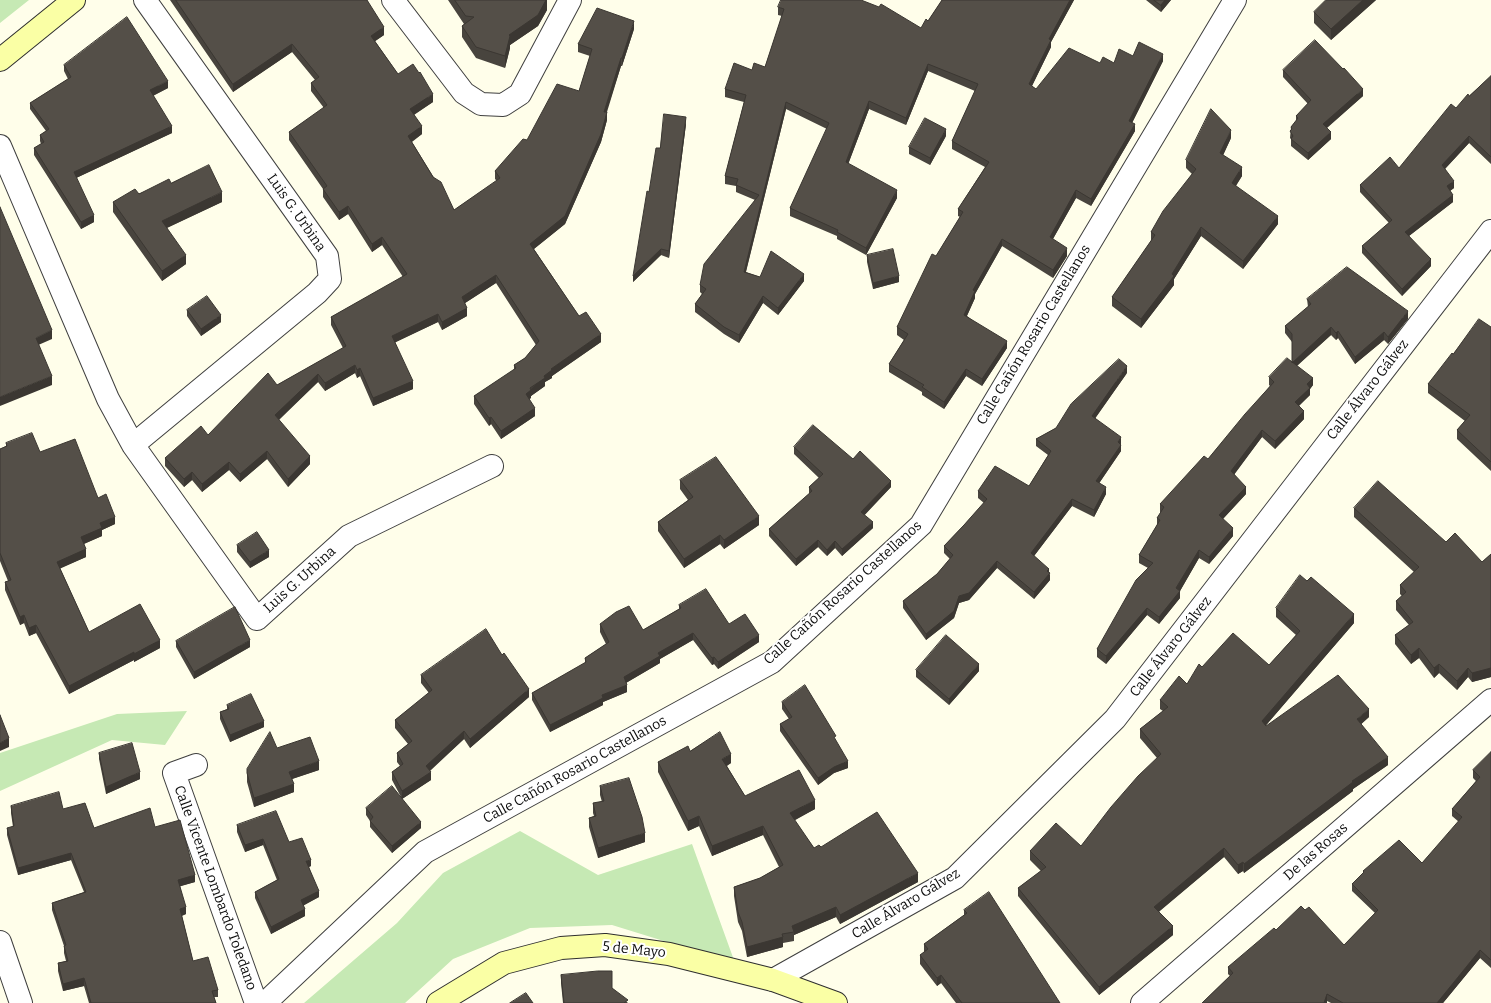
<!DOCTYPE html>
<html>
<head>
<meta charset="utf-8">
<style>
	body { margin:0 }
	canvas { display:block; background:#fffeea }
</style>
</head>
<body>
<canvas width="1491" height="1003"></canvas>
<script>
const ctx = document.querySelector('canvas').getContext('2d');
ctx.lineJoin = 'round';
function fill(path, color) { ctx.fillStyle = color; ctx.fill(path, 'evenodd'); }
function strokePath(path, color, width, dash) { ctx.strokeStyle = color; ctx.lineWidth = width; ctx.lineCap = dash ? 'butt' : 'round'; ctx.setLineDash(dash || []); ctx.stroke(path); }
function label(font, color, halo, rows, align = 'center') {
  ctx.font = font + ' Bitter,serif'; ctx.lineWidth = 4; ctx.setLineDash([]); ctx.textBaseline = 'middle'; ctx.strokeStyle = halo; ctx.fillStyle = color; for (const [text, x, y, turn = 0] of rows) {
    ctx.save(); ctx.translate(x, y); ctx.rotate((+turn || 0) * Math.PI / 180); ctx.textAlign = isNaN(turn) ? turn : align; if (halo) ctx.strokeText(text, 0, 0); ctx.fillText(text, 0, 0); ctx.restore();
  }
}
const green = new Path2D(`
	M0,0H29L0,23Z
	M187,711L165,745L112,740L0,791V753L117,714Z
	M520,831L598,875L692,844L735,963L612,925L530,928L453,959L405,1003H304L397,923L443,873Z`);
const street = new Path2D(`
	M393,0L464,93L481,104L503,105L520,94L570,0
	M0,146L108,399L133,445L257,619L349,536L492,466
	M133,445L317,293L330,279L327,256L145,0
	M196,765L174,773L256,1003
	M0,942L21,1003
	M773,980L955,878L1115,719L1491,231
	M265,1003L425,852L772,662L921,525L1235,0
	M1142,1003L1491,700`);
const secondary = new Path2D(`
	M0,60L74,0
	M438,1003L504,963L561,948L605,945L669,954L773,980L836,1003`);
const wall = new Path2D(`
	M170,0H367L384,35L375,41L398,74L433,102L414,115L422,134L412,142L454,210L497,181L495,179V171L579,91L590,56L578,52V44L634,29L622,66H621L607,112V120L601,142L565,224L534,249L579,316L601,342L552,376V378L545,382V386L531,396V398L529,399L535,416L501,439L491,424L489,426L474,404V396L514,370V365L525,358L536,345L496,283L465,303L467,316L442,330L438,322L395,342L413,389L373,406L360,376L357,378L355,373L325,391L318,382L279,420L310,464L288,487L267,459L240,482L229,470L202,492L192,480L184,487L165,466V458L208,435L277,385L343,348L331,325V317L403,277L382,245L372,252L348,214L339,220L323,197V189L289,140V132L324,108L311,91V83L315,80L292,52L233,92Z
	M448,0H547V10L538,26L510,45V48L505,68L476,58L462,37V26L464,24Z
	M942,0H1074L1051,42V47L1032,86L1036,89L1100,63H1114L1133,56L1163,61L1132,123L1135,131L1091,206L1076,198L1053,239L1067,256L1053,278L1002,246L975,294V298L967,316L1007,348L982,386L966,376L944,409L922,395V392L889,372V364L904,340L897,335V327L936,256L960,217L958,216V209L985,167L952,149V141L975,91L928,71L906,125L869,109L848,164L897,198L866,255L837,239V236L790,216V208L827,129L786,109L746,272L760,277L804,281L778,315L763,303L739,343L724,334L695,312V304L702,294L700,292V285L755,200L736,192V186L725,184V176L744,102L725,97V89L752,70L765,67L782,16L778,15V7L921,28L928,21Z
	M1146,0H1171L1161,12Z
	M1326,0H1376L1331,40L1314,23V12Z
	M64,65L168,88L153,96L172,133L76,178L94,222L81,229L34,155V148L41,144L40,141V135L46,131L30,109V103L68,79L64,71Z
	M1283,70L1363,96L1327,128L1331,139L1308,160L1291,146V139L1290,138L1291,127L1296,121V116L1308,104L1283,77Z
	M1491,76V164L1469,143L1445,169L1454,188L1450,191L1453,202L1409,236L1431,266L1402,296L1362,253V246L1389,223L1360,192V185L1399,168L1456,108Z
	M686,124L669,258L661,255L633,282L649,192L660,148Z
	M946,136L930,165L909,154V147Z
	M1231,138L1223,155L1242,176L1236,186L1278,224L1243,269L1201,236L1174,279V285L1141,328L1112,306V297L1151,241V232L1192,174L1186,168V160Z
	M171,183L222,202L167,228L186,264L162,281L113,212V202Z
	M867,255L899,282L873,289L867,262Z
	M1307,299L1408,319L1388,344L1384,340L1355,364L1338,338L1336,340L1331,335L1297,366L1313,385L1310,389V395L1299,406L1304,419L1275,449L1262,437L1234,474L1246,494L1223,519L1233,536L1209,564L1199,558L1180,591V598L1159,624L1147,615L1106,664L1097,657V649L1148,568L1139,563V555L1157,525V518L1161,512H1160V504L1208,459L1270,386L1269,385V377L1292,362V342L1285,333V326L1308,307Z
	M187,310L221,322L201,336L187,316Z
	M1491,327V471L1457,439V430L1465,421L1428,393V384L1453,354Z
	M1127,373L1095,418L1121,443V451L1099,483L1106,494L1094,517L1072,506L1034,556L1049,572L1050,580L1034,599L997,568L969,600L959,603L954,618L926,640L903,608V601L937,574L950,559L944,553V546L964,525L984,503L978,498V491L1029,486L1048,455L1036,446V439L1056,428Z
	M6,443L40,452L98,498L115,524L102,530V536L84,544L86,557L60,568L89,632L160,648L134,662V660L69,694L36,633L29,636L24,623L20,625L5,590V582L8,581L0,561V449L6,446Z
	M794,447L853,459L891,487L864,515L873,528L842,556L835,548L827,556L818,547L796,566L769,536V529L809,494V487L819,478L794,454Z
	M680,480L759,525L724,549L720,544L684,568L658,531V522L688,500L680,489Z
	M1354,508L1446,542L1482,562L1491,554V677L1472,682L1468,677L1457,690L1439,673L1434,678L1419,658L1411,664L1395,644V635L1409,625L1396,610V601L1402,596L1400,594V585L1414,572L1354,517Z
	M237,545L269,557L250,568L237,552Z
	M679,605L729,624L759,642L718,669L714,664L712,665L693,640L660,659V663L626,683L627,692L603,702V705L550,732L532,700V693L585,663V658L606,644L600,632V624L643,630L679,609Z
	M1276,608L1354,623L1266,725V726L1369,717L1361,724L1388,765L1353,789V791L1244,873L1243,871L1238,874L1224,857L1159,911L1173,935L1099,995L1018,896V888L1041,871L1030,860V851L1081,846L1157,758L1140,738V729L1163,711L1160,709V700L1187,684L1202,667L1269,665L1296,635L1276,617Z
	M176,641L250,647L194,679L176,647Z
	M502,655L529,697L470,748L464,739L430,771L431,780L402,799L421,828L392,853L370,827V821L366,815V808L401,797L392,780V772L400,766L397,762V753L408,744L395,728V720L429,693L421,683V675Z
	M916,670L979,671L949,705L916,677Z
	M782,702L848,768L834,773L818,785L780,731V724L789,719L782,709Z
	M227,705L264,727L230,742L220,719V712L227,709Z
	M277,748L319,770L292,779L294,792L254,807L247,782V769Z
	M690,751L731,763L727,766L745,796L815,809L794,820L814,848L821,847L918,882L840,924L836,917L794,935V941L783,943V947L747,957L742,931L738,922L734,896V887L760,878L779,867L763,835L712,856L699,826L688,831L658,772V762Z
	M1491,752V968L1480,958L1443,1003H1331L1327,1001V1003H1202L1230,976L1228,974V967L1276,930L1344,945L1375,913L1352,891V884L1363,873V871L1422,863L1459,822L1452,816V809L1476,781L1473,778V770Z
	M99,753L140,779L106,794L99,759Z
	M600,786L645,842L598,858L589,827V818L594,816L593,813V803L602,802L600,795Z
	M11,806L63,809L94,828L155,827L195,882L180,886L186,914L182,916L193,961L218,990V997H214L216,1003H89L84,986L63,991L58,971V963L66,961L64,953V946L52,910V903L84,892L71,860L18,875L7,835V828L13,827L11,813Z
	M237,825L289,842L311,866L309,867L319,897L303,905L305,916L271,934L255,898V892L277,880L263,845L245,852L237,832Z
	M964,910L1060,1003H956L941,983L937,986L920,964V955L924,952V944L964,915Z
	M561,975L612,988L628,1003H563L561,983Z`);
const shadedWall = new Path2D(`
	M546,0H547V10L538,26L510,45V48L505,68V56L509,35Z
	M1070,0H1074L1051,42V47L1029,92V84L1049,39Z
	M1165,0H1171L1161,12V5Z
	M1363,0H1376L1331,40V29Z
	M634,21V29L622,66V58Z
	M384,27V35L371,44V36Z
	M292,44V52L233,92V84Z
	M1163,54V61L1129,129V121Z
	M621,58V66L604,119V112Z
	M928,64V71L906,125V118Z
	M168,81V88L150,97V90Z
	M1363,89V96L1323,131V124Z
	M433,94V102L410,117V109Z
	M869,101V109L846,170V162Z
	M786,102V109L744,279V272Z
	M607,112V120L601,142L565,224L530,252V244Z
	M686,117V124L669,258V251Z
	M1135,124V131L1091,206V199Z
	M172,126V133L74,179V172Z
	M422,126V134L408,144V136Z
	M946,129V136L930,165V158Z
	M1231,130V138L1220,162V153Z
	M1331,132V139L1308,160V153Z
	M1469,136V143L1442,172V165Z
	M1242,167V176L1232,191V183Z
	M1454,181V188L1447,193V186Z
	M897,190V198L866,255V248Z
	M1076,190V198L1050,244V237Z
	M222,192V202L162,230V221Z
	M1453,195V202L1405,239V232Z
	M348,206V214L339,220V212Z
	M94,215V222L81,229V222Z
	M1278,216V224L1243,269V261Z
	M1201,227V236L1174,279V285L1141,328V319L1172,274Z
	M382,237V245L372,252V244Z
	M1002,239V246L975,294V298L964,322V315L973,290Z
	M1067,248V256L1053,278V270Z
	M661,249V255L633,282V276Z
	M186,255V264L162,281V271Z
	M1431,259V266L1402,296V289Z
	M804,274V281L778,315V308Z
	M496,275V283L462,305V297Z
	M899,276V282L873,289V283Z
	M763,296V303L739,343V335Z
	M467,308V316L442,330V322Z
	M1408,311V319L1388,344V337Z
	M438,314V322L392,344V336Z
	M221,315V322L201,336V329Z
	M1331,327V335L1292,370V363Z
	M52,330V339L36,346V338Z
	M1338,331V338L1336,340V333Z
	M1384,332V340L1355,364V357Z
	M601,334V342L552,376V378L545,382V386L531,396V398L526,401V394L551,369Z
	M1007,341V348L982,386V379Z
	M355,365V373L325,391V383Z
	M1127,366V373L1092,423V416Z
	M360,368V376L357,378V370Z
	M966,369V376L944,409V402Z
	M318,374V382L275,423V415Z
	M52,376V385L0,406V397Z
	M1313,378V385L1310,389V395L1295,409V402L1307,384Z
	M413,381V389L373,406V398Z
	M535,408V416L501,439V431Z
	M1304,411V419L1275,449V441Z
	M491,417V424L489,426V418Z
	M1262,430V437L1231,479V471Z
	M1121,437V443L1118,448V442Z
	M1121,445V451L1096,488V481Z
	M267,451V459L240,482V474Z
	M310,456V464L288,487V479Z
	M229,462V470L202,492V484Z
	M192,472V480L184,487V479Z
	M891,481V487L861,519V512Z
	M1106,487V494L1094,517V510Z
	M1246,487V494L1219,523V515Z
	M1072,499V506L1031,560V553Z
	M759,516V525L724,549V540Z
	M115,517V524L102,530V536L81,545V537L100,523Z
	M873,522V528L842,556V549Z
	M1233,528V536L1209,564V557Z
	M720,535V544L684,568V559Z
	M818,540V547L796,566V559Z
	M835,541V548L827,556V550Z
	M86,549V557L57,570V562Z
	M269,550V557L250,568V562Z
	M1199,550V558L1180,591V598L1159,624V617Z
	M997,561V568L969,600L959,603L954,618L926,640V634L959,596Z
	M1049,569V575L1050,573V580L1034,599V592L1047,571Z
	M1147,608V615L1106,664V656Z
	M1354,614V623L1262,730V721Z
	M24,615V623L20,625V617Z
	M36,625V633L29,636V628Z
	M693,633V640L660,659V663L624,684V677L658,653Z
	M759,635V642L718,669V662Z
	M160,640V648L134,662V660L69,694V686L134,652Z
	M250,640V647L194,679V672Z
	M1419,648V658L1411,664V655Z
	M714,657V664L712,665V658Z
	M979,664V671L949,705V699Z
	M1439,664V673L1434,678V668Z
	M1468,668V677L1457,690V681Z
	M1491,668V677L1472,682V673Z
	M627,685V692L603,702V705L550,732V725L602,695Z
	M529,689V697L470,748V739Z
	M1369,709V717L1357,728V719Z
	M264,721V727L230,742V735Z
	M464,731V739L426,774V766Z
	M9,738V747L0,751V743Z
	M731,754V763L722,768V759Z
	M1388,757V765L1353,789V791L1244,873V864L1352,781Z
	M319,761V770L289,780V772Z
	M848,761V768L834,773L818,785V778L834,767Z
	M140,772V779L106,794V787Z
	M431,772V780L402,799V791Z
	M294,784V792L254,807V798Z
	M815,800V809L790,823V813Z
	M699,816V826L688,831V821Z
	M421,822V828L392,853V846Z
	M763,826V835L712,856V846Z
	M645,833V842L598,858V848Z
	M263,839V845L245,852V845Z
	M1224,848V857L1154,916V907Z
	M71,853V860L18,875V868Z
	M311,860V866L306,868V861Z
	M1243,862V871L1238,874V865Z
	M918,873V882L840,924V915Z
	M195,875V882L178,887V880Z
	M319,891V897L301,907V900Z
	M186,907V914L180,916V909Z
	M836,907V917L794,935V932L792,926Z
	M305,909V916L271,934V927Z
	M1173,926V935L1099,995V987Z
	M783,937V947L747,957V947Z
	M1480,950V958L1443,1003H1437Z
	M941,975V983L937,986V978Z
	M84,978V986L63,991V984Z
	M1327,994V1003H1324Z`);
const building = new Path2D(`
	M176,0H367L384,27L371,36L398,74L413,64L419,73L420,72L433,94L410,109L422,126L408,136L433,177L441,182L454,210L500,178L495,171L523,139L527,140L557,84L579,91L592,49L578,44L597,8L634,21L622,58H621L604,112H607L601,134L565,216L530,244L579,316L586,312L601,334L551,369L552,370L544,376L545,378L530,388L531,390L526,394L535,408L501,431L491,417L489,418L474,396L516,368L514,365L525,358L539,341L496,275L462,297L467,308L442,322L438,314L392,336L413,381L373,398L360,368L357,370L355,365L325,383L318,374L275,415L310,456L288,479L267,451L240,474L229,462L202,484L192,472L184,479L165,458L201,426L208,435L268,373L277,385L346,346L331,317L407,274L382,237L372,244L348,206L339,212L323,189L327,186L289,132L327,105L311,83L319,77L292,44L233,84Z
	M455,0H546L538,15L509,35L510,36L505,56L476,47L462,26L474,17L466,16Z
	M781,0H861L879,7L881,4L921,28L926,19L928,21L942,0H1070L1049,39L1051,40L1029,84L1036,89L1069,48L1100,63L1103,57L1114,63L1119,49L1133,56L1139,42L1163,54L1129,121L1135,124L1091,199L1076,190L1050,237L1067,248L1053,270L1002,239L973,290L975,291L964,315L1007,341L982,379L966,369L944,402L922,387L924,385L889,364L908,334L897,327L932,254L936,256L963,212L958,209L989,162L952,141L978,84L928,64L906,118L869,101L846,162L897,190L866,248L837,232L838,230L790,208L829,123L786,102L744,272L760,277L771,251L804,274L778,308L763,296L739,335L724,327L695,304L706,289L700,285L704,264L759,195L736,185L738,179L725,176L746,95L725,89L734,63L752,70L754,63L765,67L784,9L778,7Z
	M1154,0H1165L1161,5Z
	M1326,0H1363L1331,29L1314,12Z
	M127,17L168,81L150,90L172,126L74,172L94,215L81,222L34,148L44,142L40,135L49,129L30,103L71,77L64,65Z
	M1315,40L1343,69L1344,68L1363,89L1323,124L1331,132L1308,153L1291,139L1293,136L1290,131L1292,129L1291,127L1298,118L1296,116L1311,100L1283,70Z
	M1491,76V157L1469,136L1442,165L1454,181L1447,186L1453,195L1405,232L1431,259L1402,289L1362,246L1392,220L1360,185L1390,157L1399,168L1451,104L1456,108L1468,94L1469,96Z
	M1211,109L1231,130L1220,153L1242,167L1232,183L1278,216L1243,261L1201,227L1172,274L1174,276L1141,319L1112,297L1155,235L1151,232L1163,211L1196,169L1186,160Z
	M664,114L686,117L669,251L661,249L633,276L647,191L649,192L656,148H660Z
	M925,118L946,129L930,158L909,147Z
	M209,165L222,192L162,221L186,255L162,271L113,202L135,189L139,194L169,179L171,183Z
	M0,207L52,330L36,338L52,376L0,397Z
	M893,249L899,276L873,283L867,255Z
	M1347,267L1408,311L1388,337L1384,332L1355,357L1338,331L1336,333L1331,327L1292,363V334L1285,326L1311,304L1307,299Z
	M207,296L221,315L201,329L187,310Z
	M1479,319L1491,327V462L1457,430L1470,415L1428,384L1452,353L1453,354Z
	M1287,358L1313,378L1307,384L1310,388L1295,402L1304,411L1275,441L1262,430L1231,471L1246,487L1219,515L1233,528L1209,557L1199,550L1176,588L1180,591L1159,617L1147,608L1106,656L1097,649L1136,580L1153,563L1139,555L1160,520L1157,518L1164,507L1160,504L1204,456L1208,459L1245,414L1274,382L1269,377Z
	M1119,359L1127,366L1092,416L1121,437L1118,442L1121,445L1096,481L1106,487L1094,510L1072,499L1031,553L1049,569L1047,571L1050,573L1034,592L997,561L969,593L959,596L954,611L926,634L903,601L937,574L953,555L944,546L964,525L987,499L978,491L995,466L1029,486L1051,451L1036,439L1056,428L1071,404Z
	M813,425L853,459L860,451L891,481L861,512L873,522L842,549L835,541L827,550L818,540L796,559L769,529L812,491L809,487L823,474L794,447Z
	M32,433L40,452L75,439L98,498L106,494L115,517L100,523L102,528L81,537L86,549L57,562L89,632L140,604L160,640L134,654V652L69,686L36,625L29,628L24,615L20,617L5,582L11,580L0,553V449L7,446L6,443Z
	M716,457L759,516L724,540L720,535L684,559L658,522L693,497L680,480Z
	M1378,481L1446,542L1455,533L1482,562L1491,554V668L1472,673L1468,668L1457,681L1439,664L1434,668L1419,648L1411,655L1395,635L1413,622L1396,601L1406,592L1400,585L1419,567L1354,508Z
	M257,532L269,550L250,562L237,545Z
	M1300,575L1307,581L1311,577L1354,614L1262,721L1266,726L1338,675L1369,709L1357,719L1388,757L1352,781L1353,782L1244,864L1243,862L1238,865L1224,848L1154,907L1173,926L1099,987L1018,888L1046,867L1030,851L1056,823L1081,846L1111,807L1138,776L1161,754L1140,729L1168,707L1160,700L1179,676L1187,684L1199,664L1202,667L1233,633L1269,665L1300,631L1276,608Z
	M706,589L729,624L745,614L759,635L718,662L714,657L712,658L693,633L658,653L660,656L624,677L627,685L602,695L603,698L550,725L532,693L586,662L585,658L609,642L600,624L616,612L629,606L643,630L681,608L679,605Z
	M235,607L250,640L194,672L176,641Z
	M486,629L502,655L504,653L529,689L470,739L464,731L426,766L431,772L402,791L392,772L403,764L397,753L412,741L395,720L432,690L421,675Z
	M946,635L979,664L949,699L916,670Z
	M805,685L836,736L834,737L848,761L834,767L818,778L780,724L792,717L782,702Z
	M251,694L264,721L230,735L220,712L229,709L227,705Z
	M0,715L9,738L0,743Z
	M270,732L277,748L310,737L319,761L289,772L294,784L254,798L247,773V769Z
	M720,732L731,754L722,759L745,796L799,770L815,800L790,813L814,848L819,845L821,847L877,812L918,873L840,915L836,907L792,926L794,932L782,934L783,937L747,947L742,922L738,912L734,887L760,878L783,865L763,826L712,846L699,816L688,821L658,762L688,746L690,751Z
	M132,743L140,772L106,787L99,753Z
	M1491,752V960L1480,950L1437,1003H1343L1327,994L1324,1003H1202L1233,973L1228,967L1274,928L1276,930L1301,906L1305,910L1309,907L1344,945L1378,910L1352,884L1364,872L1363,871L1399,840L1422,863L1462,817L1452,809L1480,777L1473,770Z
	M629,778L642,817L645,833L598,848L589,818L596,816L593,803L604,801L600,786Z
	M392,786L421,822L392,846L370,821L373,817L366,808Z
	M59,792L63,809L85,803L94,828L150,808L155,827L180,820L195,875L178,880L186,907L180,909L193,961L208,957L218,990L212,991L216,1003H91L84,978L63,984L58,963L68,961L64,946L66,945L52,903L86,892L71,853L18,868L7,828L14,826L11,806Z
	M276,811L289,842L302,838L311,860L306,861L319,891L301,900L305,909L271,927L255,892L279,879L263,839L245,845L237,825Z
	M989,892L1060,1003H962L941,975L937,978L920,955L928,949L924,944L967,913L964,910Z
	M598,971H612V988L628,1000L624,1003H564L561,975Z
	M526,993L533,1003H510Z`);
const streetNames = [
	["Luis G. Urbina",296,213,55],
	["Calle Cañón Rosario Castellanos",1034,335,-59],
	["Calle Álvaro Gálvez",1368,390,-52],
	["Luis G. Urbina",300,580,-42],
	["Calle Cañón Rosario Castellanos",843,593,-42],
	["Calle Álvaro Gálvez",1171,647,-52],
	["Calle Cañón Rosario Castellanos",575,770,-29],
	["De las Rosas",1316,852,-41],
	["Calle Vicente Lombardo Toledano",215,888,70],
	["Calle Álvaro Gálvez",906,904,-31],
	["5 de Mayo",634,950,6]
];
fill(green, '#c6e9b4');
strokePath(street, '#3f3f3f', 24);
strokePath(secondary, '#2e2e2e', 24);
strokePath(street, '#fff', 22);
strokePath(secondary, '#faffa5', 22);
fill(wall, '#48443e');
fill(shadedWall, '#3b3732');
fill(building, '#544f48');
strokePath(building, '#3b3732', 1);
label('14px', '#0c0c0c', '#fff', streetNames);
</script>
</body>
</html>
